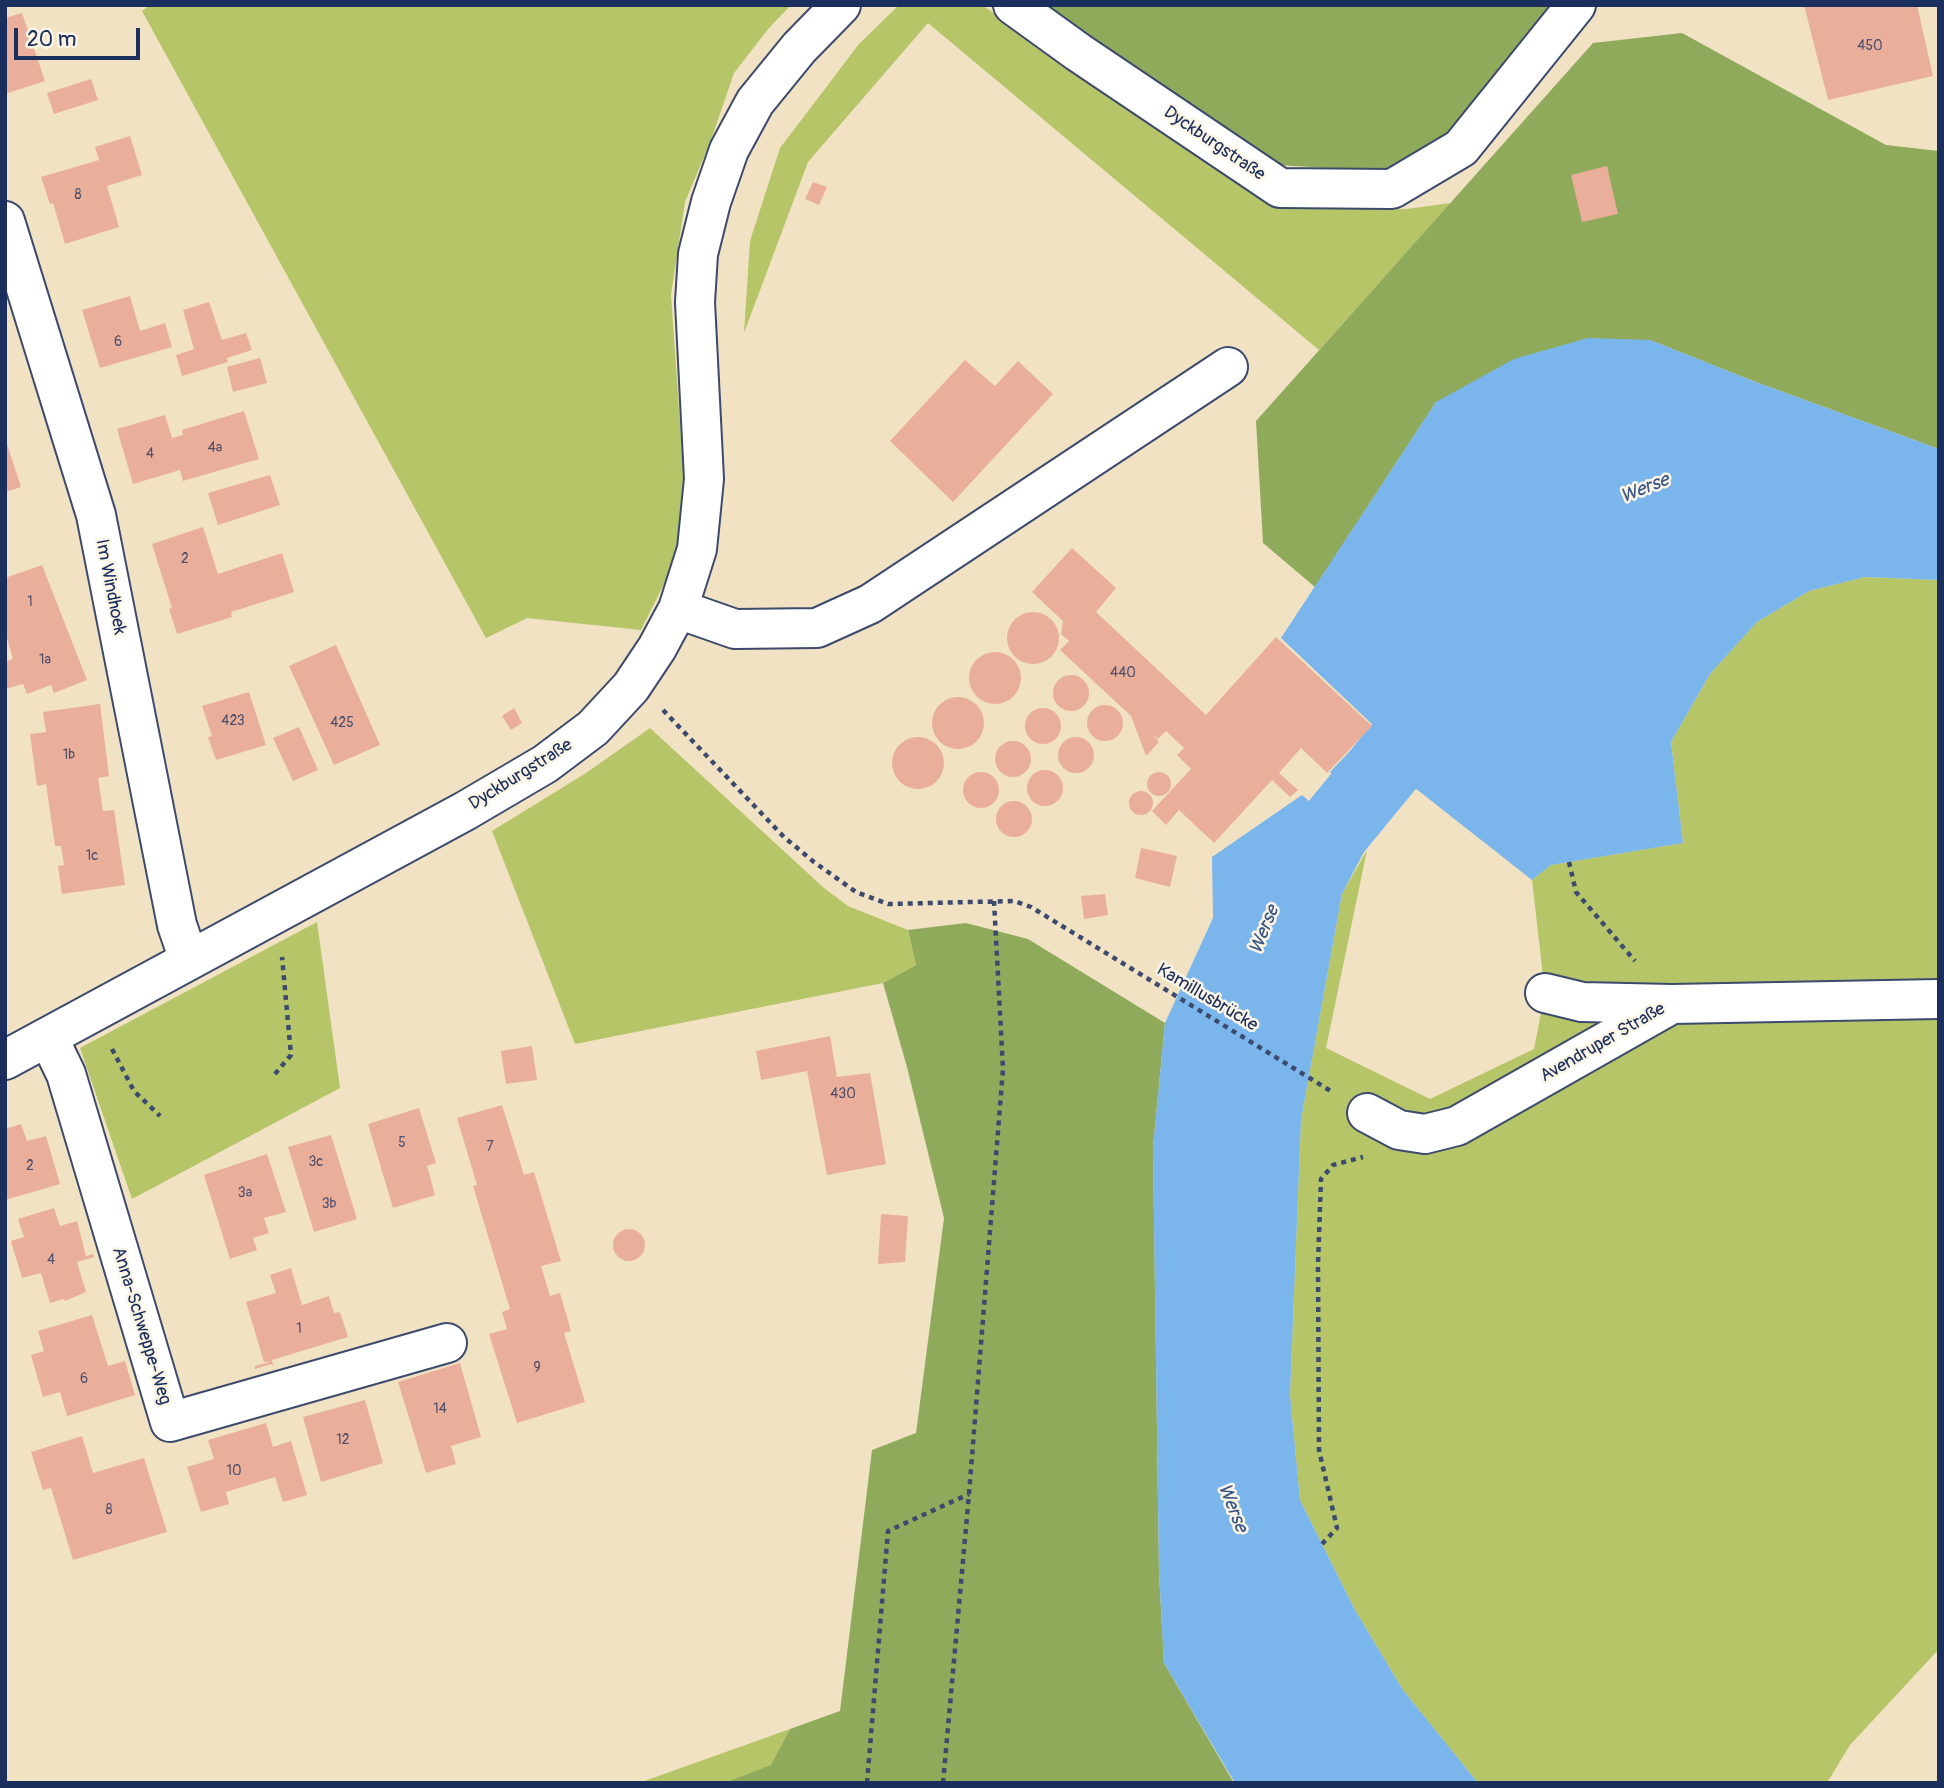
<!DOCTYPE html>
<html>
<head>
<meta charset="utf-8">
<style>
	body { margin:0 }
	#map { position:relative; width:1944px; height:1788px; overflow:hidden; background:#f1e2c3; font-family:Pangolin,sans-serif }
	canvas { display:block }
	.frame { position:absolute; inset:0; border:7px solid #1b2f5e; pointer-events:none }
	.scale { position:absolute; left:14px; top:28px; width:126px; height:32px; box-sizing:border-box; border:4px solid #1b2f5e; border-top:0; padding-left:9px; font-size:21px; line-height:24px; white-space:nowrap; color:#1b2f5e; -webkit-text-stroke:5px #fcf5e5; paint-order:stroke }
</style>
</head>
<body>
<div id="map">
<canvas width="1944" height="1788"></canvas>
<div class="frame"></div>
<div class="scale">20 m</div>
</div>
<script>
const ctx = document.querySelector('canvas').getContext('2d');
ctx.lineJoin = 'round';
function fill(path, color) { ctx.fillStyle = color; ctx.fill(path, 'evenodd'); }
function strokePath(path, color, width, dash) { ctx.strokeStyle = color; ctx.lineWidth = width; ctx.lineCap = dash ? 'butt' : 'round'; ctx.setLineDash(dash || []); ctx.stroke(path); }
function label(font, color, halo, rows, align = 'center') {
  ctx.font = font + ' Pangolin,sans-serif'; ctx.lineWidth = 5; ctx.setLineDash([]); ctx.textBaseline = 'middle'; ctx.strokeStyle = halo; ctx.fillStyle = color; for (const [text, x, y, turn = 0] of rows) {
    ctx.save(); ctx.translate(x, y); ctx.rotate((+turn || 0) * Math.PI / 180); ctx.textAlign = isNaN(turn) ? turn : align; if (halo) ctx.strokeText(text, 0, 0); ctx.fillText(text, 0, 0); ctx.restore();
  }
}
const green = new Path2D(`
	M150,5H791L769,28L734,73L711,140L685,202L671,295L684,479L679,554L641,630L527,618L486,638L142,11Z
	M899,5H982L1275,208L1407,209L1451,203L1319,350L928,23L808,162L744,333L750,241L780,148L859,44Z
	M1865,577L1939,580V1649L1850,1745L1827,1783H1478L1403,1690L1355,1610L1300,1500L1290,1395L1301,1120L1342,894L1367,850L1326,1048L1430,1099L1534,1049L1545,993L1532,880L1551,865L1683,843L1671,742L1710,674L1757,622L1809,591Z
	M650,728L824,888L848,906L908,930L916,965L883,983L575,1044L492,831L586,773Z
	M317,922L340,1088L132,1199L80,1048Z
	M790,1729L771,1766L724,1783H639Z`);
const forest = new Path2D(`
	M1042,5H1555L1450,132L1382,171L1276,165Z
	M1682,33L1886,145L1939,151V449L1753,381L1650,340L1436,402L1315,587L1263,543L1256,421L1593,43Z
	M966,923L1028,939L1165,1023L1153,1148L1159,1572L1164,1663L1234,1783H724L771,1765L790,1729L840,1711L872,1450L916,1433L944,1218L907,1067L883,983L916,965L908,930Z`);
const water = new Path2D(`
	M1588,338L1650,340L1753,381L1939,449V580L1865,577L1809,591L1757,622L1710,674L1671,742L1683,843L1551,865L1532,880L1415,788L1381,822L1330,772L1374,726L1281,638L1436,402L1514,359Z
	M1302,795L1365,850L1342,894L1301,1120L1290,1395L1300,1500L1355,1610L1403,1690L1478,1783H1235L1164,1663L1159,1572L1153,1148L1165,1023L1213,918L1212,857Z`);
const river = new Path2D(`
	M1274,907L1277,899L1423,721`);
const building = new Path2D(`
	M1804,5H1917L1933,76L1828,100Z
	M22,13L45,81L5,94V18Z
	M91,79L98,100L54,114L47,93Z
	M130,136L142,175L107,186L119,227L65,244L53,203L50,204L41,177L99,160L95,147Z
	M1607,166L1618,214L1582,222L1571,175Z
	M813,182L827,187L819,205L805,199Z
	M130,296L140,331L165,323L172,347L100,368L82,310Z
	M209,302L222,340L246,333L252,350L227,358L228,362L182,376L176,355L194,349L183,310Z
	M260,358L267,383L233,392L227,367Z
	M965,360L995,386L1018,361L1053,394L953,502L890,441Z
	M244,411L259,459L183,481L180,470L133,484L117,429L165,415L172,438L183,435L182,430Z
	M5,438L21,487L5,492Z
	M270,475L280,505L218,525L208,493Z
	M203,527L218,574L282,553L294,592L231,612L232,617L177,634L169,609L172,608L152,544Z
	M1072,548L1116,588L1096,612L1206,715L1276,637L1372,726L1327,773L1301,748L1279,773L1298,790L1290,797L1272,780L1214,843L1179,810L1166,825L1152,811L1191,769L1177,755L1184,748L1166,731L1158,739L1152,734L1159,742L1146,756L1131,716L1060,650L1069,641L1061,634L1063,621L1032,592Z
	M42,565L87,680L54,693L51,685L27,694L23,684L5,689V662L13,659L5,631V578Z
	M1007 638a26 26 0 1 1 52 0a26 26 0 1 1-52 0Z
	M336,645L380,745L334,765L289,666Z
	M969 678a26 26 0 1 1 52 0a26 26 0 1 1-52 0Z
	M1053 693a18 18 0 1 1 36 0a18 18 0 1 1-36 0Z
	M249,692L266,745L216,760L208,737L212,736L202,706Z
	M932 723a26 26 0 1 1 52 0a26 26 0 1 1-52 0Z
	M100,704L109,776L98,778L103,811L114,810L125,885L62,894L58,866L64,865L61,846H55L46,784L37,786L30,734L46,732L43,712Z
	M1087 723a18 18 0 1 1 36 0a18 18 0 1 1-36 0Z
	M1025 726a18 18 0 1 1 36 0a18 18 0 1 1-36 0Z
	M514,708L522,723L511,730L502,716Z
	M299,727L318,770L293,781L273,738Z
	M1058 755a18 18 0 1 1 36 0a18 18 0 1 1-36 0Z
	M892 763a26 26 0 1 1 52 0a26 26 0 1 1-52 0Z
	M995 759a18 18 0 1 1 36 0a18 18 0 1 1-36 0Z
	M1027 788a18 18 0 1 1 36 0a18 18 0 1 1-36 0Z
	M963 790a18 18 0 1 1 36 0a18 18 0 1 1-36 0Z
	M1147 784a12 12 0 1 1 24 0a12 12 0 1 1-24 0Z
	M1129 803a12 12 0 1 1 24 0a12 12 0 1 1-24 0Z
	M996 819a18 18 0 1 1 36 0a18 18 0 1 1-36 0Z
	M1141,848L1177,856L1170,887L1135,878Z
	M1105,894L1108,915L1084,919L1081,896Z
	M830,1036L837,1077L870,1073L886,1164L827,1175L807,1071L761,1080L756,1051Z
	M532,1046L537,1080L506,1084L501,1051Z
	M502,1105L524,1175L534,1172L561,1261L541,1266L550,1296L560,1293L571,1331L564,1333L585,1402L517,1423L489,1334L507,1329L502,1312L510,1309L473,1186L477,1185L457,1118Z
	M419,1108L436,1163L427,1166L435,1195L393,1208L368,1124Z
	M21,1124L27,1141L46,1136L60,1184L5,1200V1129Z
	M331,1135L357,1219L314,1232L288,1147Z
	M267,1154L286,1212L264,1218L269,1233L253,1238L257,1250L230,1259L204,1175Z
	M54,1208L60,1226L77,1221L86,1256L93,1254L94,1257L77,1262L86,1292L65,1301L64,1299L50,1303L41,1273L22,1278L11,1241L24,1237L18,1219Z
	M881,1214L908,1216L905,1262L878,1264Z
	M613 1245a16 16 0 1 1 32 0a16 16 0 1 1-32 0Z
	M291,1268L302,1305L329,1296L334,1313L340,1312L348,1337L272,1360L273,1367L271,1364L255,1369V1366L270,1362H264L246,1302L276,1293L270,1275Z
	M92,1315L108,1366L125,1361L135,1395L67,1416L60,1392L43,1397L31,1355L44,1351L38,1331Z
	M460,1363L481,1437L451,1446L456,1464L426,1473L398,1382Z
	M365,1400L383,1463L321,1482L303,1417Z
	M266,1423L273,1447L291,1441L307,1495L283,1502L275,1477L226,1492L229,1504L201,1512L187,1467L214,1459L208,1440Z
	M82,1436L93,1473L144,1458L167,1532L73,1560L51,1488L43,1490L31,1452Z`);
const path = new Path2D(`
	M663,710L784,837L814,862L856,892L888,904L1014,901L1031,907L1334,1093
	M1569,862L1576,892L1635,961
	M112,1049L134,1091L160,1116
	M275,1074L291,1055L282,957
	M1322,1544L1337,1528L1319,1450L1318,1264L1321,1179L1333,1165L1363,1157
	M867,1783L888,1531L969,1494
	M943,1783L969,1494L1003,1069L994,901`);
const minor = new Path2D(`
	M1013,5L1078,52L1280,188L1392,189L1461,148L1576,5
	M5,221L96,515L177,925L189,960
	M678,609L735,629L817,628L870,604L1228,367
	M1545,993L1582,1002L1672,1004L1939,999
	M48,1037L66,1074L170,1422L447,1343
	M5,1060L465,811L545,764L593,728L631,687L657,648L678,609L697,549L704,479L695,302L698,254L711,202L729,150L755,102L799,48L841,5
	M1367,1113L1399,1130L1425,1134L1457,1126L1672,1004`);
const numberNames = [
	["450",1870,46],
	["8",78,195],
	["6",118,342],
	["4a",215,448],
	["4",150,454],
	["2",185,559],
	["1",30,602],
	["1a",45,660],
	["440",1123,673],
	["423",233,721],
	["425",342,723],
	["1b",69,755],
	["1c",92,856],
	["430",843,1094],
	["5",402,1143],
	["7",490,1147],
	["3c",316,1162],
	["2",30,1166],
	["3a",245,1193],
	["3b",329,1204],
	["4",51,1260],
	["1",299,1329],
	["9",537,1368],
	["6",84,1379],
	["14",440,1409],
	["12",343,1440],
	["10",234,1471],
	["8",109,1510]
];
const streetNames = [
	["Dyckburgstraße",1214,144,34],
	["Im Windhoek",110,587,79],
	["Dyckburgstraße",521,775,-32],
	["Kamillusbrücke",1207,998,31],
	["Avendruper Straße",1603,1043,-30],
	["Anna-Schweppe-Weg",141,1326,73]
];
const waterNames = [
	["Werse",1645,489,-22],
	["Werse",1265,930,-68],
	["Werse",1232,1508,68]
];
fill(green, '#b6c568');
fill(forest, '#90aa5c');
fill(water, '#7ab5eb');
strokePath(river, '#7ab5eb', 75);
fill(building, '#eaaf9a');
strokePath(minor, '#3b4a6d', 42);
strokePath(path, '#3b4a6d', 4.5, [5, 5]);
strokePath(minor, '#fff', 38);
label('14px', '#4f4f6d', null, numberNames);
label('18px', '#1b2f5e', '#fcf5e5', streetNames);
label('italic 19px', '#385788', '#fcf5e5', waterNames);
</script>
</body>
</html>
